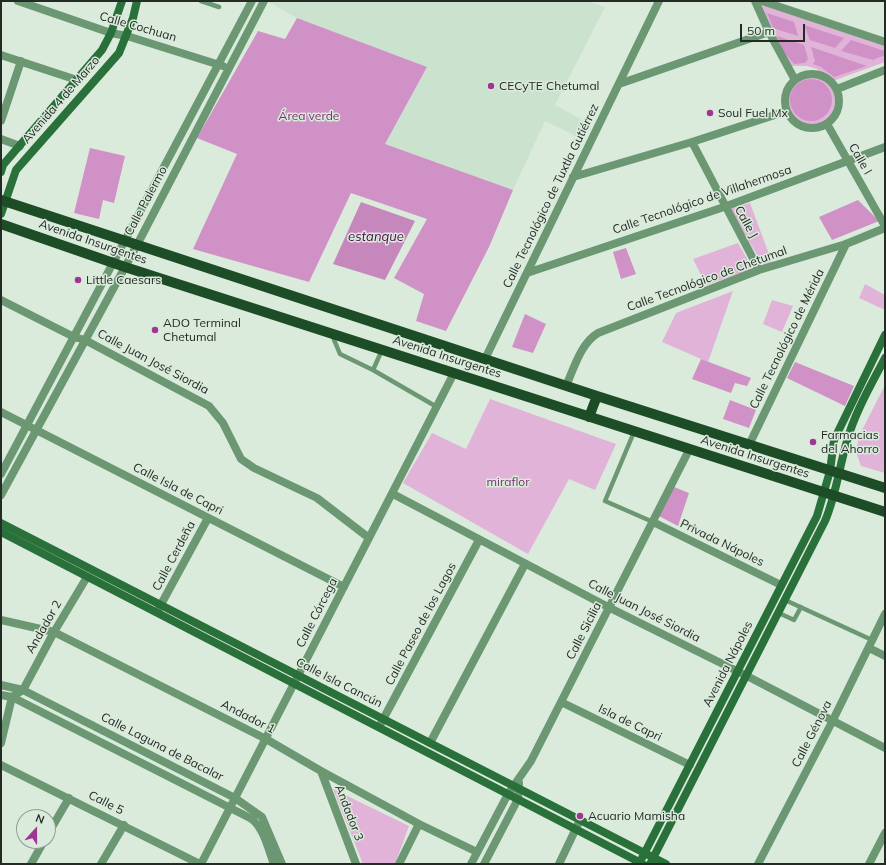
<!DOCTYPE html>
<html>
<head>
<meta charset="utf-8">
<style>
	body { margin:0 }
	#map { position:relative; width:886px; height:865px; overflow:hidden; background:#daebdc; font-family:Mulish,sans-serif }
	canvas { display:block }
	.frame { position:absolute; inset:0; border:2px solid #242a24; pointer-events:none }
	.north { position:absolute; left:16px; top:809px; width:40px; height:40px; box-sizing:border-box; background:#daebdc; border:1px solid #919e92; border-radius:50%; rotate:21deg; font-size:11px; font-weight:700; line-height:16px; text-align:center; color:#242a24 }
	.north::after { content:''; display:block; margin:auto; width:14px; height:18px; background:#a13595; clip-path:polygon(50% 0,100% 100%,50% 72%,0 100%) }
	.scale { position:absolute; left:740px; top:24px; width:65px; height:18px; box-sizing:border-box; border:2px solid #242a24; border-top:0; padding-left:5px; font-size:12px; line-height:14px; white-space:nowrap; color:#242a24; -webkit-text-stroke:3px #daebdc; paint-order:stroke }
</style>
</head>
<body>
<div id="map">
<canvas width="886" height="865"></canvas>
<div class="frame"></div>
<div class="north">N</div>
<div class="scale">50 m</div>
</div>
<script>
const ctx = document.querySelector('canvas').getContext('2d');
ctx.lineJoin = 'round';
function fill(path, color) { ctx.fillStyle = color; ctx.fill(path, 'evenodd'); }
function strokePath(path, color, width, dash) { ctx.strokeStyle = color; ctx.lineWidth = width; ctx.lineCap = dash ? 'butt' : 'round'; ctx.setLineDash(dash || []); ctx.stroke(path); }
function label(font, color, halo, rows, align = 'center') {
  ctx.font = font + ' Mulish,sans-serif'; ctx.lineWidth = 3; ctx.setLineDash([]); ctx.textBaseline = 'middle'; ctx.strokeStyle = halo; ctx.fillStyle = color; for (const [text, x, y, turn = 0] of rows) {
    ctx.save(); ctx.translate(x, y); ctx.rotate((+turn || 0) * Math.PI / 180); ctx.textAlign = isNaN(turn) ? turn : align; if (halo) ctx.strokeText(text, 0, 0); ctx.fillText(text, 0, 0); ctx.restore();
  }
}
const built = new Path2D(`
	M267,1H587L605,7L555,105L588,123L580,138L545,121L513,190L385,144L427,67L297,18Z`);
const green = new Path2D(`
	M759,4L885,46V62L833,81L817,69L807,66H790Z
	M787 101a24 24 0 1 1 48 0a24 24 0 1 1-48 0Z
	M750,203L772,262L763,265L730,209Z
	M738,243L753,269L706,285L693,259Z
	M865,284L885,295V310L859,298Z
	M733,291L708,362L662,342L676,313Z
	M772,300L793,306L782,332L763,324Z
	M885,385V473L861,466L856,452L859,436Z
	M490,399L616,444L595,490L569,479L528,554L403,483L432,433L466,449Z
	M333,789L409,826L395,864H363Z`);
const forest = new Path2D(`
	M767,13L794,22L798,36L773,28Z
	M297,18L427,67L385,144L513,190L489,247L446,331L416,321L424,294L394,278L427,219L351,193L309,282L193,249L237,154L197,138L258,31L285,39Z
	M804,25L844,38L835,48L810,40Z
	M777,36L804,45L808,59L805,63L794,64L783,51Z
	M851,40L885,51V55L873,60L841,51Z
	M811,47L867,66L834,77L821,67L813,64L815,61Z
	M790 100a21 21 0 1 1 42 0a21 21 0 1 1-42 0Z
	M90,148L125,156L114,203L103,200L99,219L74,213Z
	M858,200L879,221L832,240L819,217Z
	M626,248L636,274L621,279L613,252Z
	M525,314L546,324L533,353L512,347Z
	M701,359L751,378L747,386L735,383L731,393L692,379Z
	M795,362L854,386L845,406L787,378Z
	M730,400L756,410L749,428L723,419Z
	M674,487L689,493L678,526L657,515Z`);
const water = new Path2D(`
	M361,202L415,221L385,280L333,264Z`);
const lane = new Path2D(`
	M201,1L219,7
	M332,335L340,354L373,370L437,407
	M373,370L382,350
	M634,432L605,501L653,522
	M785,600L872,640
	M779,613L794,620L801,607`);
const street = new Path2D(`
	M18,1L111,33L127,36L223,66
	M755,1L769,32L795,80
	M762,1L885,42
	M1,55L77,80
	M785 101a27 27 0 1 1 54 0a27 27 0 1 1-54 0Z
	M619,84L769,32
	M837,89L885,70
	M1,121L21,61
	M827,124L885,226
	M1,139L20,146
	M692,142L759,270
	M573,177L692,142L787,111
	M527,273L724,207L885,147
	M1,300L74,337L85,340L209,406L223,423L241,459L254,468L317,498L369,538
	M485,359L659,1
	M566,386C574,368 581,343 598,333L759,270L846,244L885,228
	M1,412L344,587
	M749,445L846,244
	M1,474L252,1
	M393,494L610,608L747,676L885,748
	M1,495L137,245L264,1
	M653,522L781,585
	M158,610L208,518
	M1,620L54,632L266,739L321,771L419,824L477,852
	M869,648L885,656
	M1,685L23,690L235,798L262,817L282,864
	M1,695L12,697L250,818C264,827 268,849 274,864
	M561,702L690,765
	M379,727L479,540
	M1,743L12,697L23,690L54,632L87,577
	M430,743L525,564
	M1,765L200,864
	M321,771L356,864
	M48,834L69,798
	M31,864L44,841
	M101,864L124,825
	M201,864L454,373
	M399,864L419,824
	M471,864L508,794L531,761L689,450
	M484,864L518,799L519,783
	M559,864L580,820
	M758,864L832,722L885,614
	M869,864L885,833`);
const secondary = new Path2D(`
	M1,172L3,165L102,50L111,33L122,1
	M1,214L16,170L119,53L133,18L137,1
	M1,523L666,864
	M1,532L643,864
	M642,858L817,516L830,471L834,440L885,335
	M650,864L825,521C836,495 839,468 847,441C855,412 871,385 885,358`);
const primary = new Path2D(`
	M1,200L597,396L885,488
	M1,224L125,267L885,512
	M589,417L597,396`);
const markers = [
	[491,86,4,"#a13595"],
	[710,113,4,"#a13595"],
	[78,280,4,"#a13595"],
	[155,330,4,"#a13595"],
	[813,442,4,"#a13595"],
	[580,816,4,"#a13595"]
];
const streetNames = [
	["Calle Cochuan",138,27,16],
	["Avenida 4 de Marzo",61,100,-49],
	["Calle I",860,159,60],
	["Calle Tecnológico de Tuxtla Gutiérrez",551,196,-64],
	["Calle Tecnológico de Villahermosa",702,200,-19],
	["Calle Palermo",146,201,-62],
	["Calle J",746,222,61],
	["Avenida Insurgentes",93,242,19],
	["Calle Tecnológico de Chetumal",707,279,-20],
	["Calle Tecnológico de Mérida",787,339,-64],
	["Avenida Insurgentes",447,357,18],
	["Calle Juan José Siordia",153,362,28],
	["Avenida Insurgentes",755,457,18],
	["Calle Isla de Capri",178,489,27],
	["Privada Nápoles",722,543,26],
	["Calle Cerdeña",174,556,-62],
	["Calle Juan José Siordia",644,611,27],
	["Calle Córcega",317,613,-63],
	["Calle Paseo de los Lagos",421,624,-62],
	["Andador 2",44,627,-60],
	["Calle Sicilia",584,631,-63],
	["Avenida Nápoles",728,664,-63],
	["Calle Isla Cancún",339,683,27],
	["Andador 1",248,717,27],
	["Isla de Capri",630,723,26],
	["Calle Génova",812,734,-63],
	["Calle Laguna de Bacalar",162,747,27],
	["Calle 5",106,803,27],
	["Andador 3",349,813,69]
];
const poiNames = [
	["CECyTE Chetumal",499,86],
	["Soul Fuel Mx",718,113],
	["Little Caesars",86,280],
	["ADO Terminal",163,323],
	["Chetumal",163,337],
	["Farmacias",821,435],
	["del Ahorro",821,449],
	["Acuario Mamisha",588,816]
];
const parkNames = [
	["Área verde",309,116],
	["miraflor",508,482]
];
const waterNames = [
	["estanque",376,237]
];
fill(built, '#cbe2ce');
fill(green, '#e1b3d9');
fill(forest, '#d091c6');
fill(water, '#c688bc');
strokePath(lane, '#6b9772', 4.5);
strokePath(street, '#6b9772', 8);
strokePath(secondary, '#29703a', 8);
strokePath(primary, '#1c4d27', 10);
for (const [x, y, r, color] of markers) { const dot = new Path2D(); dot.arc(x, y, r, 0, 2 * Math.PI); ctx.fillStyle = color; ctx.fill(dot); strokePath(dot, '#daebdc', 1.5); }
label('12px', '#242a24', '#daebdc', streetNames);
label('12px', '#242a24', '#daebdc', poiNames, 'left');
label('12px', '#792f70', '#daebdc', parkNames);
label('italic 13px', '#50034a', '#daebdc', waterNames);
</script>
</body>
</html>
